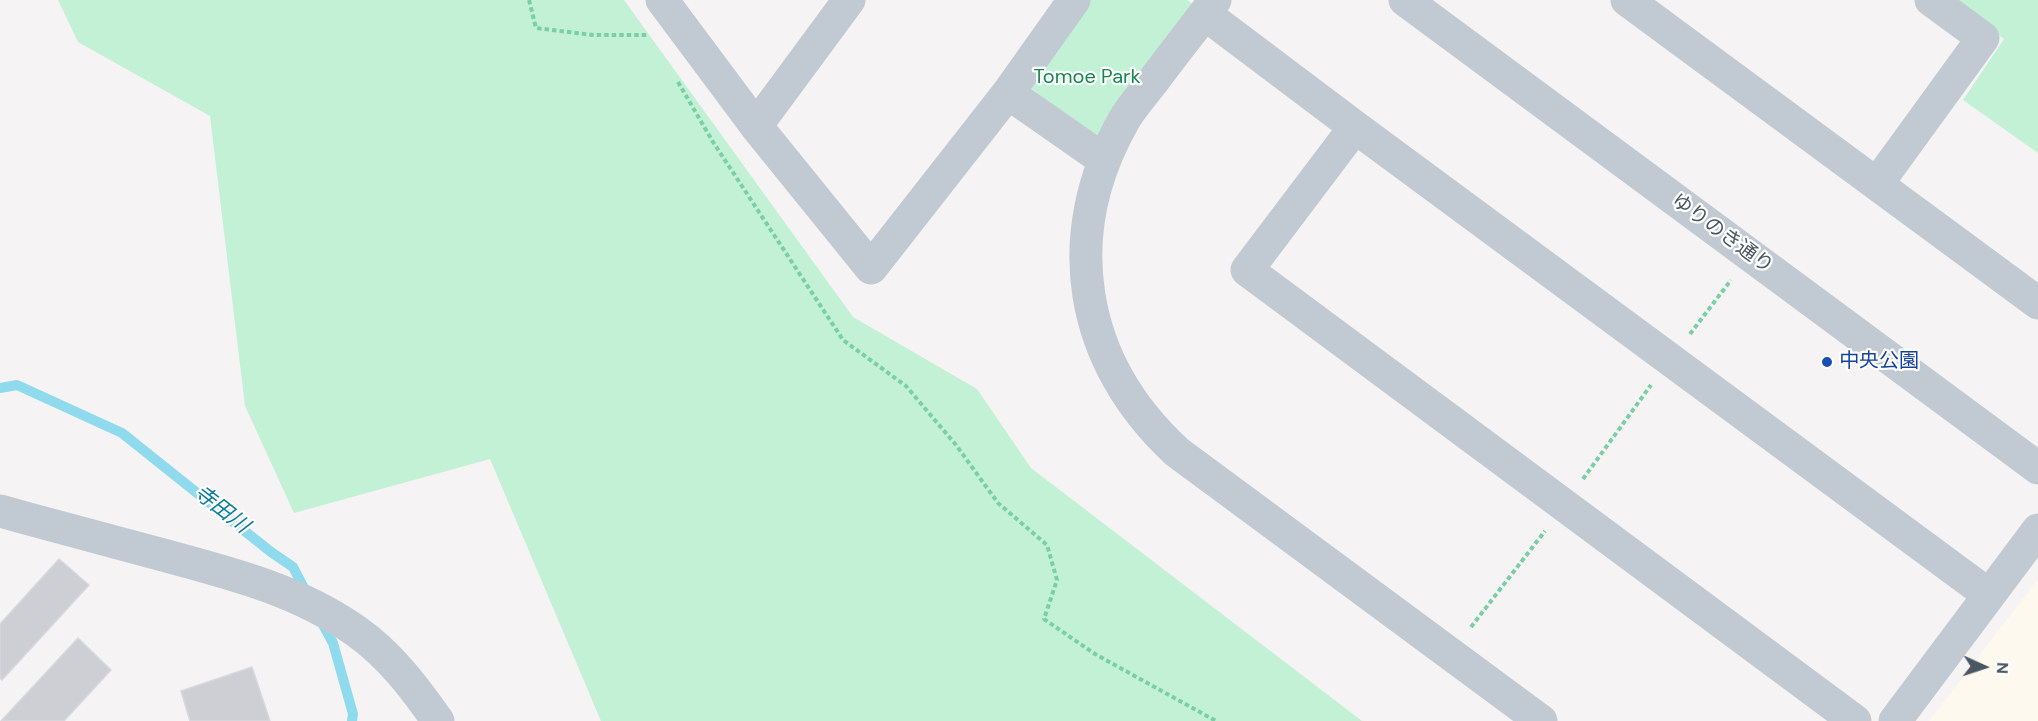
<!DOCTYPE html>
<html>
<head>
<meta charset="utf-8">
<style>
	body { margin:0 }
	#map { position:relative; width:2038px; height:721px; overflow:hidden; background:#f5f3f3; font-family:"DM Sans",sans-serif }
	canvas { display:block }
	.north { position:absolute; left:1954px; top:637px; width:60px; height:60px; -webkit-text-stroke:4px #fff; paint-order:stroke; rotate:93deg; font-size:16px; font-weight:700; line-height:24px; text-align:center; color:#4a5661 }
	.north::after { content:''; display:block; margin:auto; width:21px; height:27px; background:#4a5661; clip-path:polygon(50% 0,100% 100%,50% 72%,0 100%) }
</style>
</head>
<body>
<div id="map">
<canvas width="2038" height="721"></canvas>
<div class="north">N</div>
</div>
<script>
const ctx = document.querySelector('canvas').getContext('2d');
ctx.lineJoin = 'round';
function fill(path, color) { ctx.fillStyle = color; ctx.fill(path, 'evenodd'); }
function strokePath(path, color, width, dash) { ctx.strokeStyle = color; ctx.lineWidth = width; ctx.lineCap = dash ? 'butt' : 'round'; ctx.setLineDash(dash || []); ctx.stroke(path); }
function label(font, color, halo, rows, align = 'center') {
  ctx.font = font + ' "DM Sans","Noto Sans JP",sans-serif'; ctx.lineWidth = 4.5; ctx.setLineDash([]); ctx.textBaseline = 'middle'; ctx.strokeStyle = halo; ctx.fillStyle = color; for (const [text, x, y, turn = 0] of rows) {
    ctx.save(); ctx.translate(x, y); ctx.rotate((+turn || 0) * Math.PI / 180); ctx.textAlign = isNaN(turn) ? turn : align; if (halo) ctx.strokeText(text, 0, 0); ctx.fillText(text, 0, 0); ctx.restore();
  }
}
const commercial = new Path2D(`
	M2038,579V721H1929Z`);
const green = new Path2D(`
	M58,0H624L853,317L977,389L1031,468L1362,721H601L490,459L294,513L245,406L210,116L78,42Z
	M1090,0H1187L1193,4L1096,141L1027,85Z
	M1953,0H2038V153L1963,100L2004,39Z`);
const stream = new Path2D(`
	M0,388L17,385L122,433L271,552L293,567L307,594
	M321,621L333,643L353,714L352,721`);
const building = new Path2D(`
	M59,559L89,585L2,680L0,678V624Z
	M78,638L111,670L64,721H1Z
	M252,667L270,721H190L181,691Z`);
const path = new Path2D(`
	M529,0L536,28L593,35H647
	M678,82L713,142L843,340L906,386L956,445L998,503L1047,545L1057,580L1044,619L1095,654L1216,721
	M1690,334L1731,280
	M1583,479L1651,385
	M1471,627L1545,531`);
const minor = new Path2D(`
	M662,0L756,126L871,268L1008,93L1074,0
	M1215,0C1195,27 1174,53 1154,80C1144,93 1132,106 1124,120C1058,236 1079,362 1177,452L1541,721
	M1405,0L2038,468
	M1627,0L2038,303
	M1205,14L1355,127L1989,595
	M1008,93L1104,160
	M756,126L849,0
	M1355,127L1247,270L1855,721
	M1877,184L1983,38L1931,0
	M0,511C54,526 108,540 163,555C230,573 298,590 356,631C390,655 414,687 438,721
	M1895,721L2038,530`);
const markers = [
	[1827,362,6,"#1a4fb4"]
];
const parkNames = [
	["Tomoe Park",1087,78]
];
const streetNames = [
	["ゆりのき通り",1722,234,36]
];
const transitNames = [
	["中央公園",1839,362]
];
const waterNames = [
	["寺田川",221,510,38]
];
fill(commercial, '#fdf9ef');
fill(green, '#c3f1d5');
strokePath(stream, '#90daee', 10);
fill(building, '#cdcfd5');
strokePath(building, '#d7d9de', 1.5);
strokePath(path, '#7ad0a6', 4, [4.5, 3]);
strokePath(minor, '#c1cad2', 33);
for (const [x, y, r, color] of markers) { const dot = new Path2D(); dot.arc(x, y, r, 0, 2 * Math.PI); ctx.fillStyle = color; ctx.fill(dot); strokePath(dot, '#fff', 2); }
label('20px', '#17864f', '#fff', parkNames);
label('20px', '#4a5661', '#fff', streetNames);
label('20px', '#164399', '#fff', transitNames, 'left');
label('italic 21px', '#0c7c9b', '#fff', waterNames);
</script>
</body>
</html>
